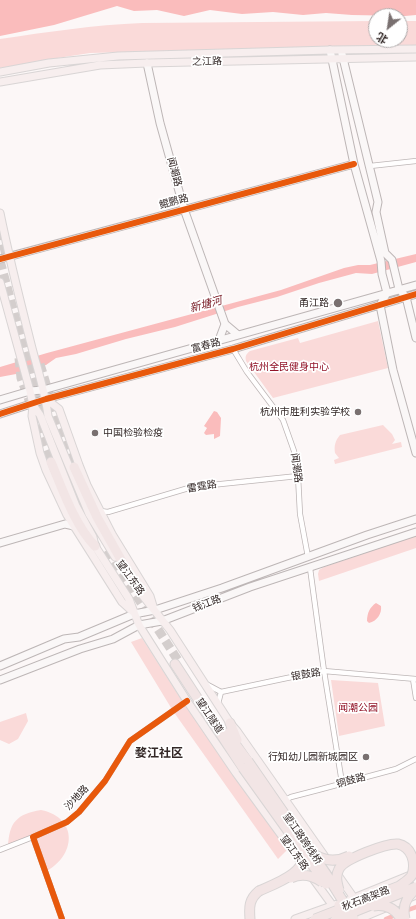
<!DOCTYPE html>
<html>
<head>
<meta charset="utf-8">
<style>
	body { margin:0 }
	#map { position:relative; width:416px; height:919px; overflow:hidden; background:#fcf7f7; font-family:"Varela Round","Noto Sans SC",sans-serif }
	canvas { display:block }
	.north { position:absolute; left:368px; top:8px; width:40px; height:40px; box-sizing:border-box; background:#fff; border:1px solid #ada9a9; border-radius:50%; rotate:210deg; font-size:11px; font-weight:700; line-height:16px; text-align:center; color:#332827 }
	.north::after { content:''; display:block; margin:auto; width:14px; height:18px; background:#797070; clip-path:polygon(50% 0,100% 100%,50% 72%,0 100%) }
</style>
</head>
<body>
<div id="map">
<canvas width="416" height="919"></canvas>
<div class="north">北</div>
</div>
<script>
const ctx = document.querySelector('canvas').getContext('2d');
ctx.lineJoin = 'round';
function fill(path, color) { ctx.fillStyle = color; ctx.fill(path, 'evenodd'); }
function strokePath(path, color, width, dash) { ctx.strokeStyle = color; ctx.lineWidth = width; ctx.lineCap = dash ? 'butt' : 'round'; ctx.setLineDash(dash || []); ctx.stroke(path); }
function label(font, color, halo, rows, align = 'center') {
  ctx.font = font + ' "Varela Round","Noto Sans SC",sans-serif'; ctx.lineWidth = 3.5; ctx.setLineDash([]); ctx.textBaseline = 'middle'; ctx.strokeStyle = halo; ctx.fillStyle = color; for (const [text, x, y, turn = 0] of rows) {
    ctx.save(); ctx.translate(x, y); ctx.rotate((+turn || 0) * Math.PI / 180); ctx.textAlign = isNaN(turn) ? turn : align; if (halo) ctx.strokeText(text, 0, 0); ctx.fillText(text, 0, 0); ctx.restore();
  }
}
const green = new Path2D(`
	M376,21V40H400V21H416V47L162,51L90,53L51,59L0,68V39C47,32 94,25 142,23Z
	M378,321L388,368L273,398L246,361C245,356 246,354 250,351L298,338L300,343Z
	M383,425L392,434L395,440L392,444L401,442L402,447L335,464L334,460L339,458L335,453C334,446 335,441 340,435Z
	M416,536V548L319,581L318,574L319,570L324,567Z
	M142,638L184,704L287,850L278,859L173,711L131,642Z
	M331,680L378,683L385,726L339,736Z
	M26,713L28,721L18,739L9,744L0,740V722Z
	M41,810C79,818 76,856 45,872L33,838L8,847C9,822 17,814 41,810Z`);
const water = new Path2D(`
	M0,0H416V15L405,16L352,15L326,13L303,15L273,12L242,14L210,10L184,16L157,10L134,11L117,6L54,25L0,36Z
	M416,254V262L372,274L356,273L319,283L277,297L238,307L175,327L126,339L76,354L56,358L46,365L16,374L0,377V367L47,353L281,290L344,268L358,265H370Z
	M214,411L217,412L221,418L220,436L214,439V434L206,435L204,433L207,428L204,426Z
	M376,603L381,606C382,614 377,621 369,623L367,621C367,613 370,607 376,603Z`);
const canal = new Path2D(`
	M405,911L416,907
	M386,919L398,914`);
const highwayTunnel = new Path2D(`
	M0,231L6,255
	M0,261L43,419
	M19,358L21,378L29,400
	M40,364L56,417L74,467
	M33,412L51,462
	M63,460L75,489
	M107,550L179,662`);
const street = new Path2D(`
	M370,166L416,161
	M233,349L247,372L283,420L294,451L298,476L300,514L308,557
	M100,511L108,512L192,487L298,476
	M310,568L324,671L342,783
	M413,679L416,698
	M206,684L221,692L287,678L324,671L416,679
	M218,704L221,692
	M285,800L291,797L318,790L396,769L416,759
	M0,850L33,837
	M62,919L33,837L67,822L79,812L105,781L130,741L187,701`);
const secondary = new Path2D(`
	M330,50L354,164L381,261L382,274L387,293L380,305L393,370L416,453
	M342,54L378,202L376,212L385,253L392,260L399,289L406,297L416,338
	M147,63L160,123L184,209L225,324L238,335
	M0,259L354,164
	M219,340L225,324
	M0,400L30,391L43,390L416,285
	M0,414L46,399L233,349L416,294
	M0,543L65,524L74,526
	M0,666L64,639L79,637L134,614L155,610L222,588L367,535L416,519
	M0,680L80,649L113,639L139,625L162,621L250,587L416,532`);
const primary = new Path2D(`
	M0,72L49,63L118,56L330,50L416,49
	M0,82L100,65L147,63L416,57
	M0,213C9,257 20,301 31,344C37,368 45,391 48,416L89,514L115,557
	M0,282L30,391L33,405L32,416L40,453L46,470L67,515L122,602L133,612
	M46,399L59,409L79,465L87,485L112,534L150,596L153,606
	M33,405L40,415L76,506L93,537L95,546L129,599L139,625L187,701L236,773L333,906L338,915
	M127,571L143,596L170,630L230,723L237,731L354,898L365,919
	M295,919L354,898L413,874
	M359,919L416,895`);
const highway = new Path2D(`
	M51,462C62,488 75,526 95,546
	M74,467L97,517L129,574
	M175,664L243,768
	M230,723L237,740
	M227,733L248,761
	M250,919C249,907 249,899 259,891`);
const highwayBridge = new Path2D(`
	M248,761L328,877L354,919
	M243,768L326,884
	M314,854C326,862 337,862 349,856
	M291,878C302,873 312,875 322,882
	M339,890C337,883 335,876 339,869C344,859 386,843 398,844C412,847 416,863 412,875C409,880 403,883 398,887
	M259,891C272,885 313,871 301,850
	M339,905L346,919
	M373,906C386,904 395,908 401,919
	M315,919L402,885
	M336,919L416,887
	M405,919C402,906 406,897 416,889`);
const cycleway = new Path2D(`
	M0,259L354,164
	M0,414L46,399L233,349L416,294
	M62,919L33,837L67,822L79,812L105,781L130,741L187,701`);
const markers = [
	[338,303,5,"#797070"],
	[358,412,4,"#797070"],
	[95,433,4,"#797070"],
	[366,757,4,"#797070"]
];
const streetNames = [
	["之江路",207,62,-1],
	["闻潮路",174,172,75],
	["鲲鹏路",174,202,-15],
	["富春路",206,346,-15],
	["闻潮路",296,468,82],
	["雷霆路",202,487,-9],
	["望江东路",130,578,54],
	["钱江路",207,604,-21],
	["银鼓路",306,675,-9],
	["望江隧道",209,716,56],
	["铜鼓路",351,781,-15],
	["沙地路",77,798,-47],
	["望江路跨线桥",302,839,55],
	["望江东路",294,853,54],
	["秋石高架路",366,899,-21]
];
const poiNames = [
	["甬江路",329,303],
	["杭州市胜利实验学校",350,412],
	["中国检验检疫",103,433,"left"],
	["行知幼儿园新城园区",358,757]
];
const parkNames = [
	["杭州全民健身中心",289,367],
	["闻潮公园",358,708]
];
const waterNames = [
	["新塘河",206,305,-15]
];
const quarterNames = [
	["婺江社区",159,754]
];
fill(green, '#fadad9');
fill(water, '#fabcbc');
strokePath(canal, '#fabcbc', 4.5);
strokePath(highwayTunnel, '#d4cecd', 9, [9, 4.5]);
strokePath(street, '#bdb6b6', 6);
strokePath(secondary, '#bdb6b6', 9);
strokePath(primary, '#d9d5d5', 9);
strokePath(highway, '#d9d5d5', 11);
strokePath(street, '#fffefe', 4.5);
strokePath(secondary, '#faf7f7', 7);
strokePath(primary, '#f7eeee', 7);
strokePath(highway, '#f2e5e5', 9);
strokePath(highwayBridge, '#d9d5d5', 11, []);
strokePath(highwayBridge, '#f2e5e5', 9);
strokePath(cycleway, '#e8590c', 6);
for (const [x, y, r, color] of markers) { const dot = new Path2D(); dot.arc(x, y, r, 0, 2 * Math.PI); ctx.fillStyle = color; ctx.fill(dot); strokePath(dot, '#fff', 1.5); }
label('10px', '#332827', '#fff', streetNames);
label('10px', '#332827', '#fff', poiNames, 'right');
label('10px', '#921429', '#fff', parkNames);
label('italic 11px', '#791c26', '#fff', waterNames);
label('bold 12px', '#332827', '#fff', quarterNames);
</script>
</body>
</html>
